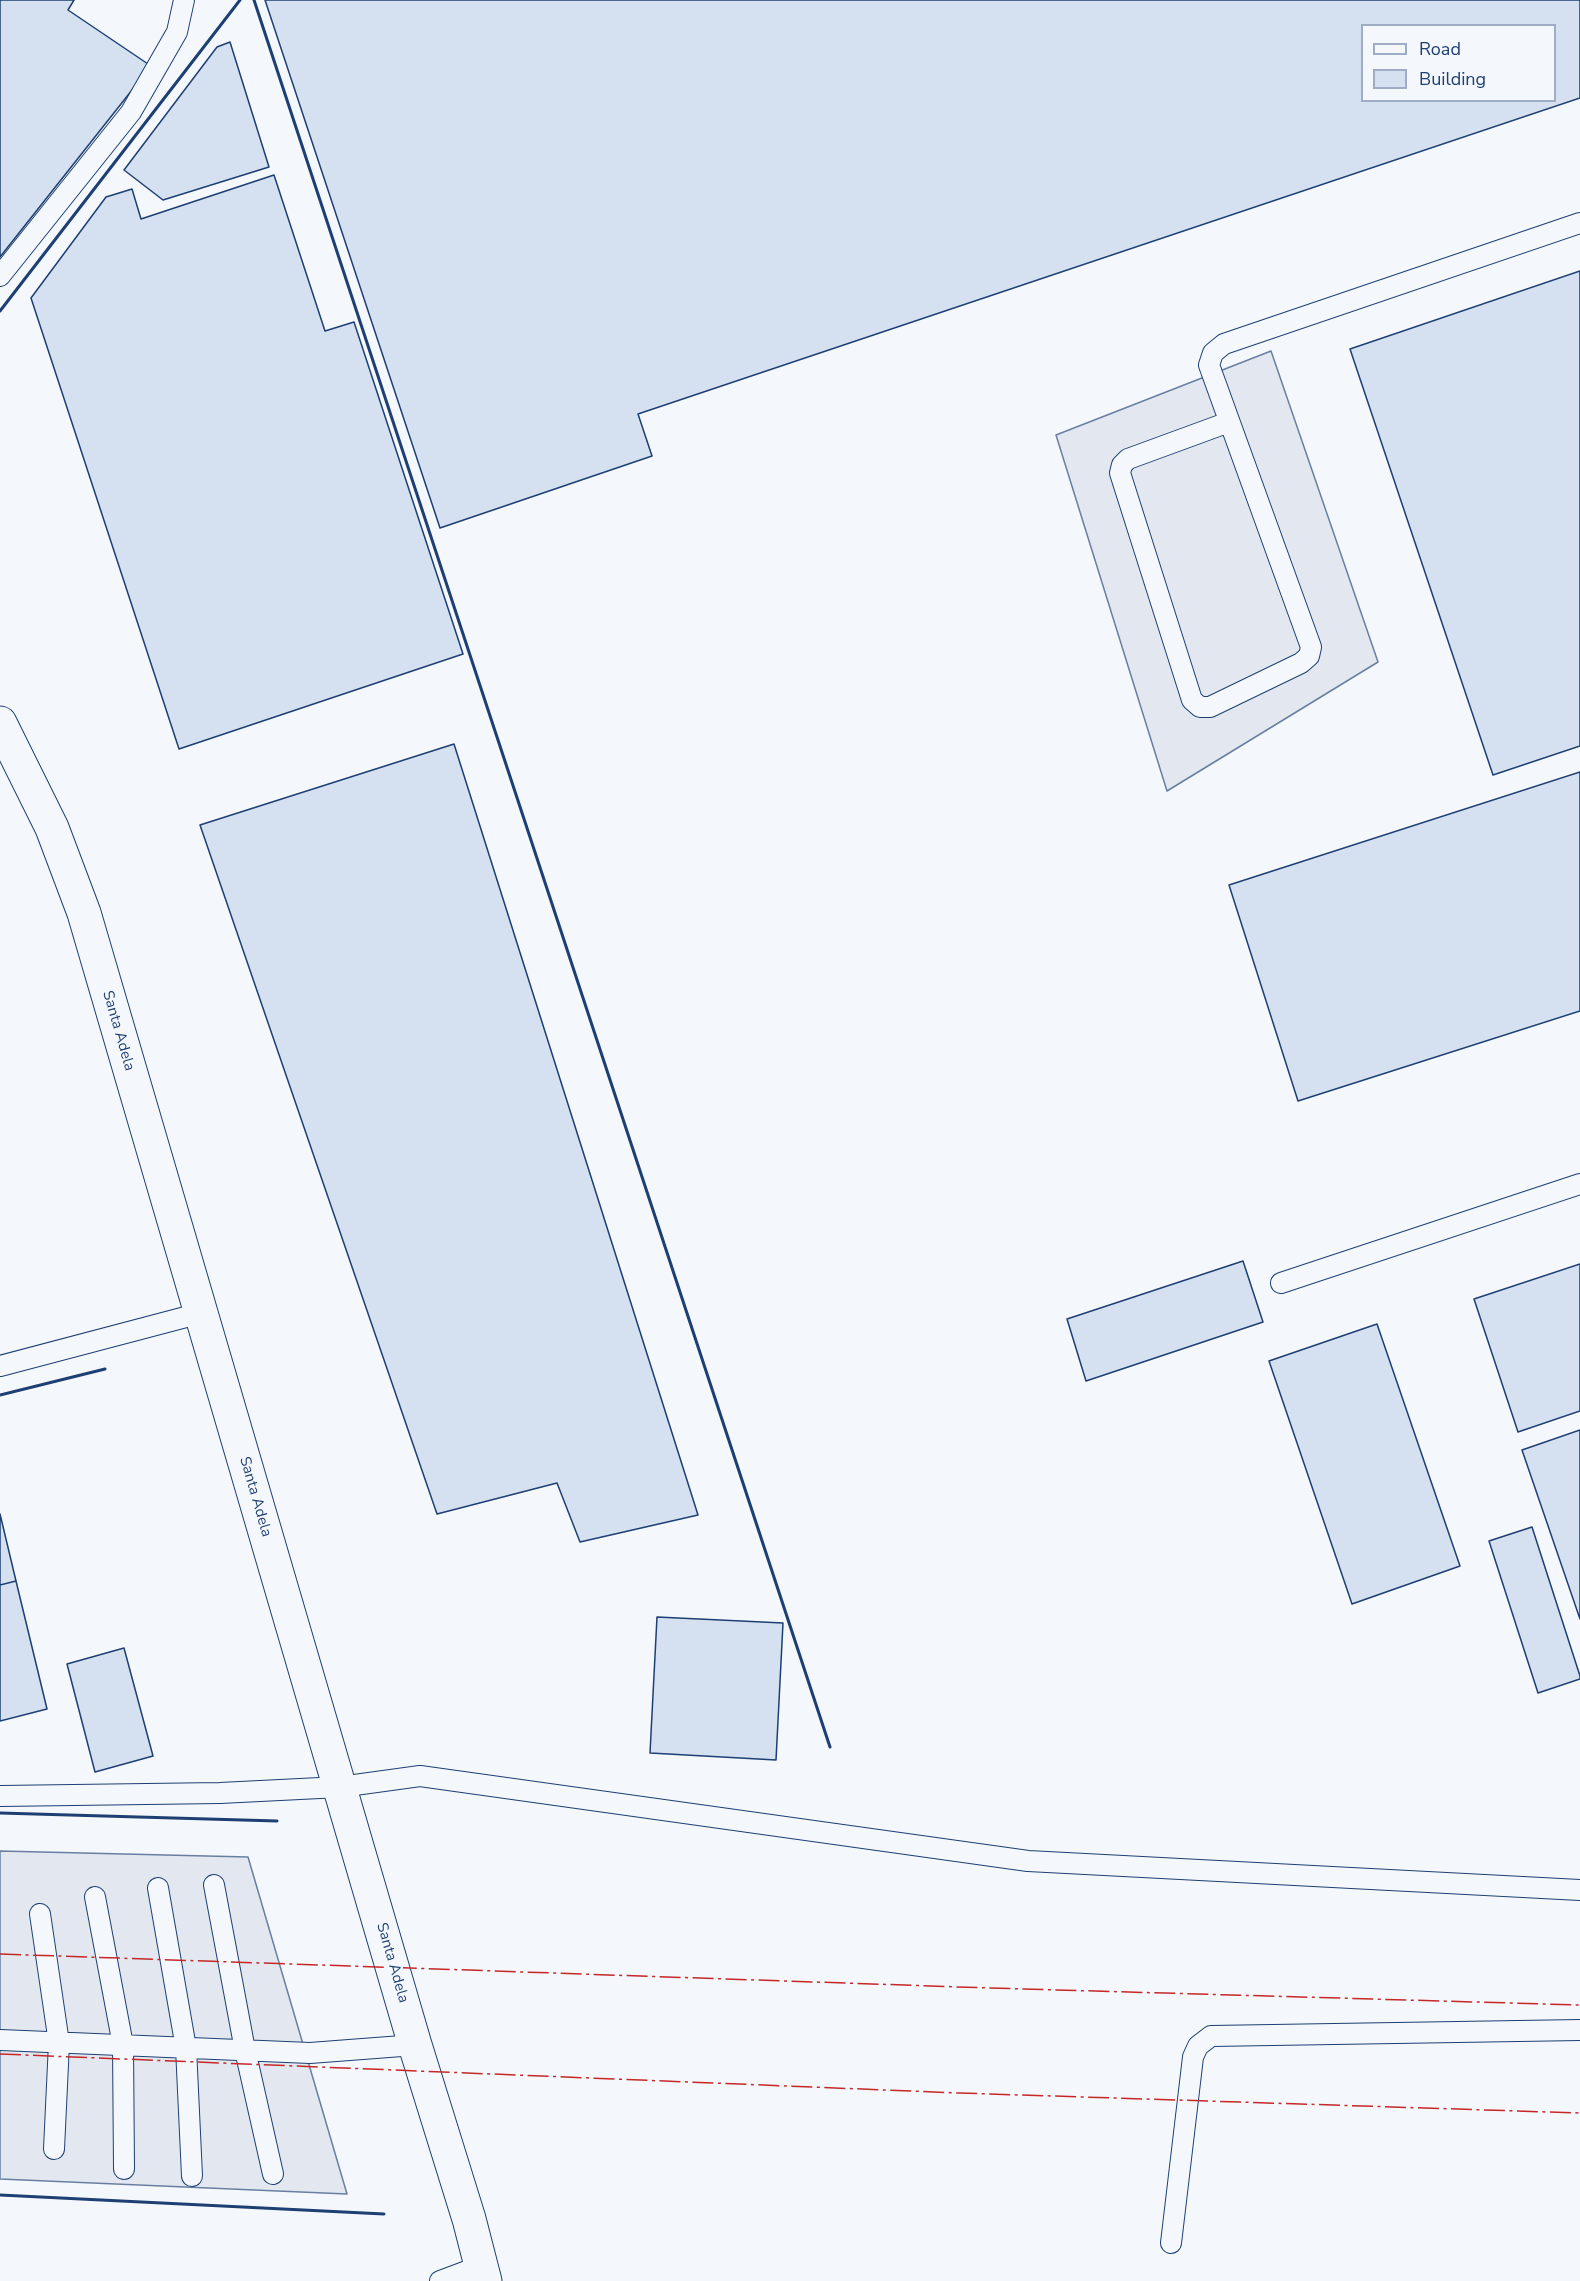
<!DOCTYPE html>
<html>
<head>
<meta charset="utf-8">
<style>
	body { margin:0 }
	#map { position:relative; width:1580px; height:2281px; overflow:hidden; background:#f4f7fb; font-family:"Nunito Sans",sans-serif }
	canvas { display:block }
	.legend { position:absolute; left:1361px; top:24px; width:195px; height:78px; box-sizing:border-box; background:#f4f7fb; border:2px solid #9eadc5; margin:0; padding:8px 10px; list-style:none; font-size:18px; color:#1d3f73 }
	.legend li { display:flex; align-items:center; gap:12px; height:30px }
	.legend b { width:30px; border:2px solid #9eadc5 }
</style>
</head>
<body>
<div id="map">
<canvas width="1580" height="2281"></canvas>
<ul class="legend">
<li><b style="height:8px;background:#f4f7fb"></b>Road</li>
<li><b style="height:16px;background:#d5e0f0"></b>Building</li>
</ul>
</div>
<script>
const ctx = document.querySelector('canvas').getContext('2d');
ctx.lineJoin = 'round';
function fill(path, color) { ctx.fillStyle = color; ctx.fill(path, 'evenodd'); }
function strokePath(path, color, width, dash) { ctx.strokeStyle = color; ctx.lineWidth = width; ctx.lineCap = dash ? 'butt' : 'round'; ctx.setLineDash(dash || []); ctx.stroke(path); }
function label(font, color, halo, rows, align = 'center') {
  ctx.font = font + ' "Nunito Sans",sans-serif'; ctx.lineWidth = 4.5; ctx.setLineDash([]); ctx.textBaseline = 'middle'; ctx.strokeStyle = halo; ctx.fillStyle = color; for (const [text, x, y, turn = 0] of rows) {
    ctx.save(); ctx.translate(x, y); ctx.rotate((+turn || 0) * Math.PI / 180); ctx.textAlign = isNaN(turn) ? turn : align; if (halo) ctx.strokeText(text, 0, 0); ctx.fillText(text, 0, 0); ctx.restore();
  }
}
const parking = new Path2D(`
	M1271,351L1378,662L1167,791L1056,435Z
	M0,1851L248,1857L347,2194L0,2179Z`);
const building = new Path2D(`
	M0,0H74L68,10L151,66L0,257Z
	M265,0H1580V98L638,414L652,456L440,528ZM1362,26H1554V100H1362Z
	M230,42L269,167L163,200L124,170L217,47Z
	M274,175L325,331L354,322L463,654L179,749L31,298L106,197L132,189L141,219Z
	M1580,271V746L1493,775L1350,349Z
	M454,744L698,1515L580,1542L557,1483L437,1514L200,825Z
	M1580,772V1011L1298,1101L1229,885Z
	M1243,1261L1263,1322L1086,1381L1067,1319Z
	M1580,1264V1411L1518,1432L1474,1299Z
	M1377,1324L1460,1566L1352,1604L1269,1361Z
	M1580,1430V1619L1522,1450Z
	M0,1514L16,1581L0,1585Z
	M1532,1527L1580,1676V1679L1538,1693L1489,1541Z
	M16,1581L47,1709L0,1721V1585Z
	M657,1617L783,1623L776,1760L650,1753Z
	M124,1648L153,1756L95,1772L67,1664Z`);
const lane = new Path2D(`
	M0,276L131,112L177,32L184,0
	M1229,422L1128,459L1122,465L1120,473L1192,700L1200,707H1210L1301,663L1309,656L1311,647L1209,365L1213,353L1224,344L1580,223
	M1281,1283L1580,1184
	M0,1366L201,1313
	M0,1796L220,1793L340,1787L420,1776L1028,1861L1580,1890
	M214,1885L245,2050L273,2174
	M158,1888L186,2048L192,2176
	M95,1897L123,2045L124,2169
	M40,1914L59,2043L54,2149
	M0,2040L310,2053L415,2045
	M1171,2243L1193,2057L1198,2046L1211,2036L1580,2030
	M440,2281L480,2266`);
const street = new Path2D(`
	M0,723L52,828L84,913L415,2045L469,2219L485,2281`);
const wall = new Path2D(`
	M254,0L830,1747
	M0,311L240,0
	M0,1395L105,1369
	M0,1813L277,1821
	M0,2195L384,2214`);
const power = new Path2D(`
	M0,1954L989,1988L1580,2005
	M0,2054L959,2093L1580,2113`);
const streetNames = [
	["Santa Adela",118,1031,74],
	["Santa Adela",255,1497,74],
	["Santa Adela",392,1963,74]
];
fill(parking, '#e3e8f0');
strokePath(parking, '#687fa3', 1.5);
fill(building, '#d5e0f0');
strokePath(building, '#1d3f73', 1.5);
strokePath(lane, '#1d3f73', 22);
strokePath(street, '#1d3f73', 35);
strokePath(lane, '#f4f7fb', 20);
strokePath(street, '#f4f7fb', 33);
strokePath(wall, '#1d3f73', 3);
strokePath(power, '#c62828', 1.5, [21, 4.5, 3, 4.5]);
label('15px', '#1d3f73', '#f4f7fb', streetNames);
</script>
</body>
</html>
